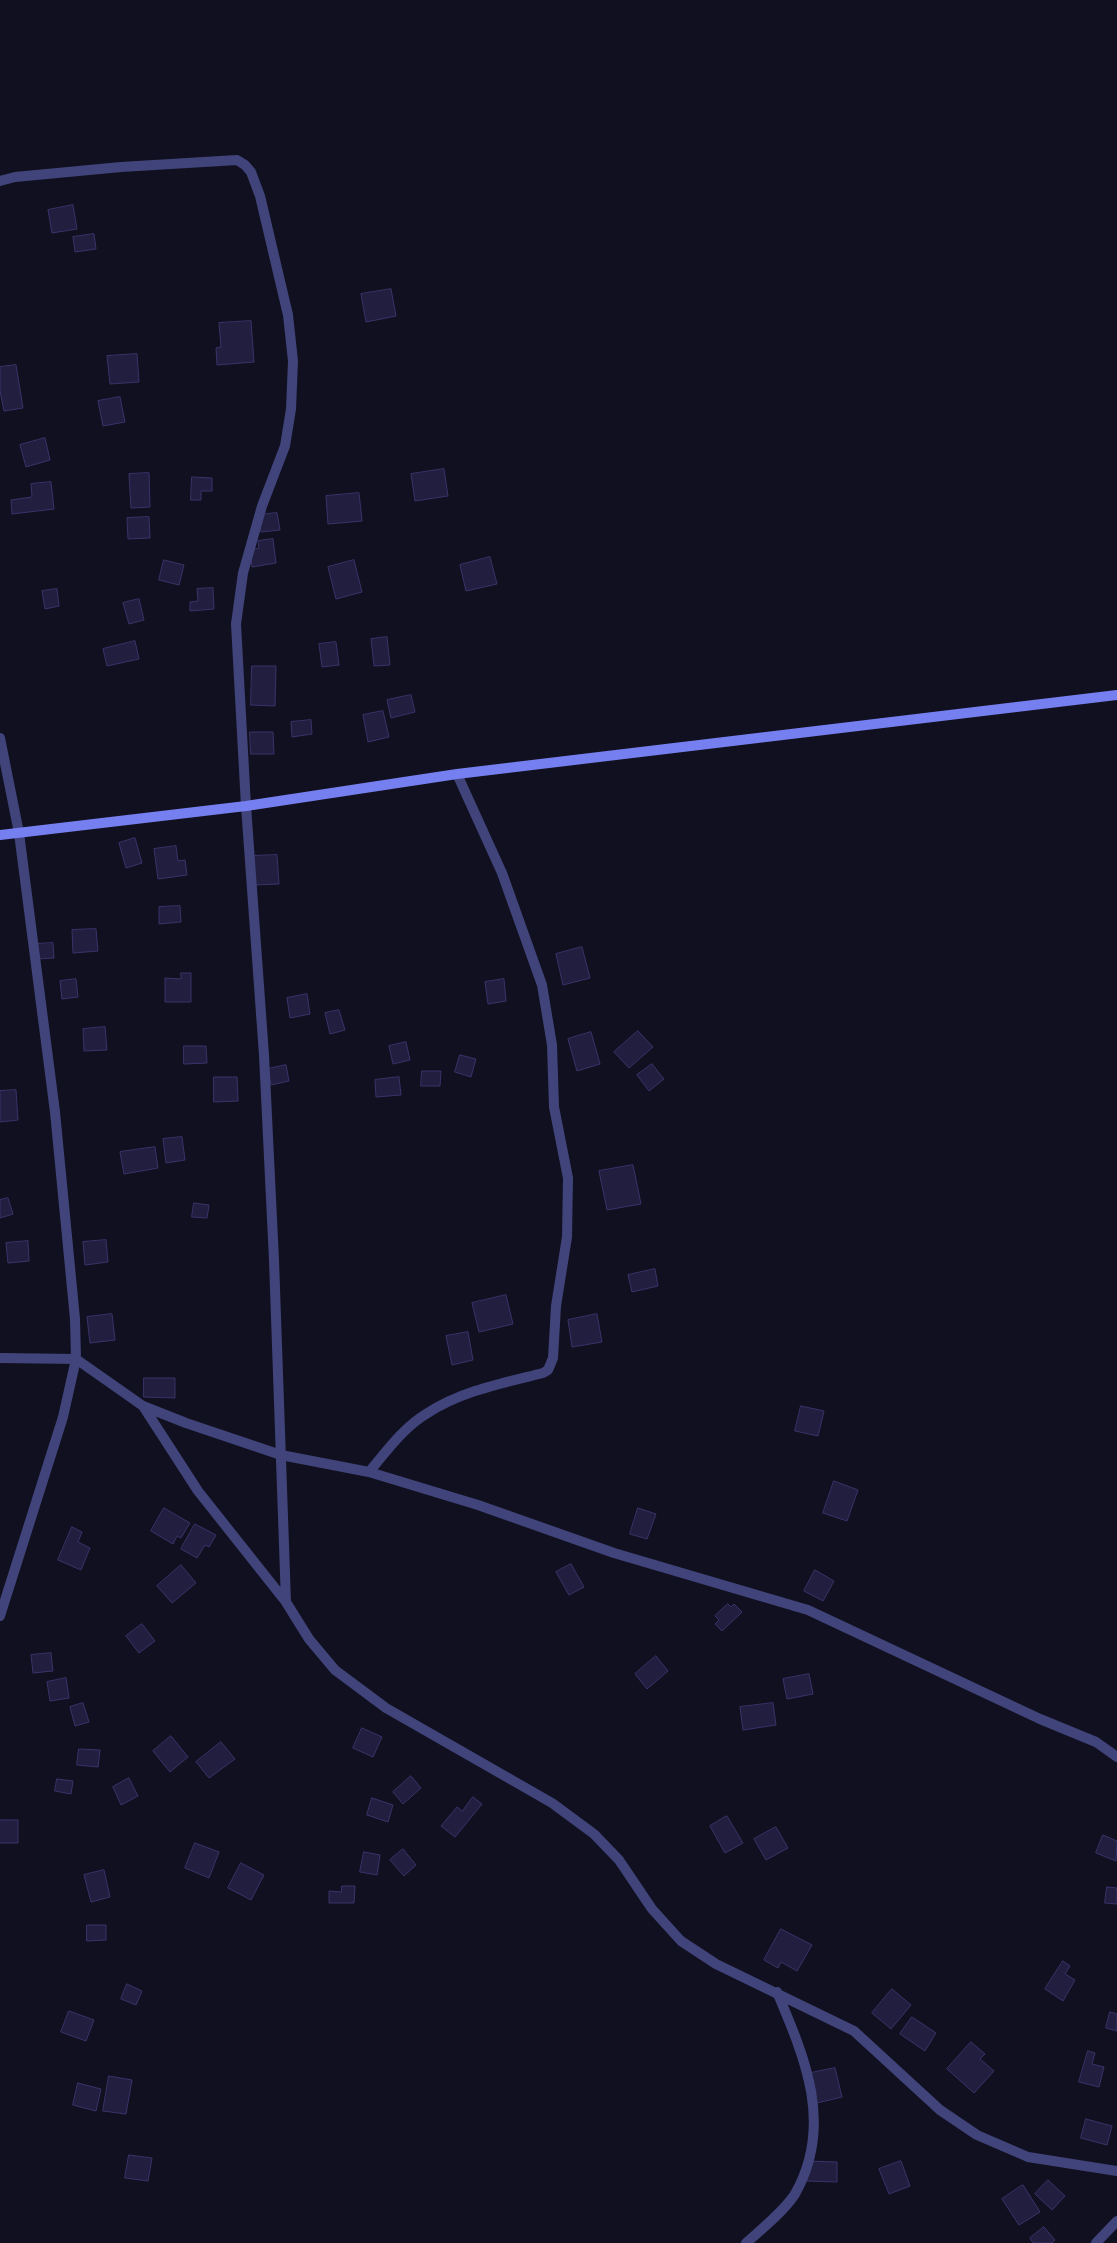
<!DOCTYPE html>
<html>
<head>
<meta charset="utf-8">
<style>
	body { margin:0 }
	canvas { display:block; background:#111020 }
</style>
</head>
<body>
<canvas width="1117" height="2243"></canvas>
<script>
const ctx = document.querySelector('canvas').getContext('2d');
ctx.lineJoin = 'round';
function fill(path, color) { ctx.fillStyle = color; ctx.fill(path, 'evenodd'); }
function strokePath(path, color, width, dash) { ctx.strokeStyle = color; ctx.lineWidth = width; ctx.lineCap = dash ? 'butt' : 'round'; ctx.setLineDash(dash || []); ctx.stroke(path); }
const building = new Path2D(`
	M73,205L77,229L52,233L48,210Z
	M94,234L96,249L75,252L73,237Z
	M391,289L396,316L366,322L361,294Z
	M251,321L254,362L217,365L216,348L221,347L219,323Z
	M137,354L139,382L110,384L107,356Z
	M16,365L23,408L4,411L0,391V367Z
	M120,397L125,422L103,426L98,401Z
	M45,438L50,460L26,467L20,445Z
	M444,469L448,496L415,501L411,474Z
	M149,473L150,507L131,508L129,474Z
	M192,477L212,478V491H201V500H191Z
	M51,482L54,509L12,514L11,500L32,497L31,484Z
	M359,493L362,521L328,524L326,496Z
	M277,513L280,530L261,532L259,515Z
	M149,517L150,538L128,539L127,518Z
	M273,539L276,563L252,567L250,550L259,548L258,541Z
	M490,557L497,584L466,591L460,565Z
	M164,560L184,565L179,585L159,580Z
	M354,560L362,592L336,599L328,567Z
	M213,588L214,609L190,611V602L198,601L197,589Z
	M57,589L59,606L45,609L42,591Z
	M139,599L144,620L129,624L123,603Z
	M387,637L390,665L374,666L371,639Z
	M135,641L139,659L107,666L103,649Z
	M336,642L339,665L322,667L319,644Z
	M252,666H276L275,706L251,705Z
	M411,695L415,712L391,718L387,700Z
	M383,711L389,737L368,742L363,715Z
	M311,720L312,734L292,737L291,722Z
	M250,732H273L274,754H251Z
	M135,838L142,863L126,868L119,843Z
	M176,846L178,861L185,860L187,875L158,879L154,849Z
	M277,855L279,884L254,885L252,856Z
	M180,906L181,922L159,924V907Z
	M96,929L98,951L73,953L72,930Z
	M53,943L54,958L36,959L35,944Z
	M582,947L590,978L563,985L556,954Z
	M181,973H191V1002H165V978L181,979Z
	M76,979L78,997L62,999L60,981Z
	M504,979L506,1001L488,1004L485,982Z
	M307,994L310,1014L290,1018L287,998Z
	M339,1010L345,1030L330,1034L325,1013Z
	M105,1027L107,1050L84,1051L83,1029Z
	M638,1031L653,1047L629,1068L614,1052Z
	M591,1032L600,1064L577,1071L568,1039Z
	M406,1042L410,1060L393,1064L389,1046Z
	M184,1046H206L207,1063L184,1064Z
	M460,1055L476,1059L471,1077L455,1072Z
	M652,1064L664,1079L649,1091L637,1075Z
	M286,1065L289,1081L271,1085L268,1069Z
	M422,1071H441L440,1086H421Z
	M214,1077H237L238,1101L214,1102Z
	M399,1077L401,1095L376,1097L375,1080Z
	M16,1090L18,1120L0,1122V1091Z
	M182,1137L185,1160L166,1163L163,1139Z
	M155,1147L158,1168L124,1174L120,1152Z
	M633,1165L641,1204L607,1210L599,1171Z
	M8,1198L13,1214L0,1218V1200Z
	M194,1203L209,1205L207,1218L192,1217Z
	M106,1240L108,1262L85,1265L83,1242Z
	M28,1241L29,1261L8,1263L6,1243Z
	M655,1269L658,1286L632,1292L628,1275Z
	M506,1295L513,1324L479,1332L472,1303Z
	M112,1314L115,1340L90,1343L87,1317Z
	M597,1314L602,1342L572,1347L568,1320Z
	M468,1332L473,1360L452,1365L446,1336Z
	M144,1378H175V1398L144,1397Z
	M801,1406L824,1411L818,1436L795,1431Z
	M834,1481L858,1490L847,1521L823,1513Z
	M164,1508L190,1523L181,1538L177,1536L173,1544L151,1531Z
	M638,1508L656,1514L647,1539L630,1534Z
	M195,1524L216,1535L209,1547L205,1545L197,1558L181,1549Z
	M72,1527L82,1532L78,1542L90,1548L81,1570L58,1560Z
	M571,1564L584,1587L569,1595L556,1572Z
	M181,1565L196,1583L172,1603L157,1586Z
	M815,1570L834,1581L823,1601L804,1591Z
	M728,1604L731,1607L734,1604L742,1612L722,1631L715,1624L719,1620L715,1616Z
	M142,1624L155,1641L139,1653L126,1636Z
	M51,1653L53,1671L33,1673L31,1655Z
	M656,1656L668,1671L647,1689L635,1674Z
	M809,1674L813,1694L787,1699L783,1679Z
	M66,1678L69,1698L50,1701L47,1682Z
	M83,1703L89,1722L75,1726L70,1707Z
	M773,1703L776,1725L743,1730L740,1707Z
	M362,1728L382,1737L373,1757L353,1748Z
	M171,1736L188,1757L170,1772L153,1751Z
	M221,1742L235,1759L209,1778L196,1762Z
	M79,1749L100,1750L98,1767L77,1765Z
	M411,1776L421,1788L403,1804L393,1792Z
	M129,1778L138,1796L121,1805L113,1787Z
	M57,1779L73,1781L71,1794L55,1791Z
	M473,1797L482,1804L455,1837L441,1826L457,1807L462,1811Z
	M372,1798L393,1805L388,1822L367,1815Z
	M727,1816L743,1843L725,1853L710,1826Z
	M0,1820H18V1843H0Z
	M776,1827L788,1848L766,1860L754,1839Z
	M1103,1835L1117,1841L1116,1861L1096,1853Z
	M195,1843L219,1852L209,1878L185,1868Z
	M403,1849L416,1865L404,1876L390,1860Z
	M364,1852L380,1855L377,1875L360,1872Z
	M241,1863L264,1875L251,1900L228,1888Z
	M104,1870L110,1897L91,1902L84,1875Z
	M342,1886H355L354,1903H329V1891L341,1892Z
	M1107,1887L1117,1888V1904L1105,1903Z
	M87,1925H106V1940L87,1941Z
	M781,1929L812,1945L797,1971L781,1962L778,1968L764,1960Z
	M1063,1961L1070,1966L1065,1974L1075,1980L1063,2001L1045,1989Z
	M127,1984L142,1991L136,2005L121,1999Z
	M892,1989L911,2005L891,2029L872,2013Z
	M69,2011L94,2020L86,2041L61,2032Z
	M1110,2012L1117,2014V2031L1106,2028Z
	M912,2017L936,2033L925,2051L900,2034Z
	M971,2042L985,2054L980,2059L994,2071L974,2093L947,2069Z
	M1088,2051L1095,2053L1092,2064L1104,2067L1099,2087L1079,2082Z
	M835,2068L842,2097L817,2103L811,2073Z
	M109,2076L132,2080L126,2114L103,2111Z
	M78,2083L101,2089L96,2111L73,2105Z
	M1086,2119L1112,2126L1107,2145L1081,2138Z
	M129,2155L152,2158L148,2181L125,2178Z
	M807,2161L837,2162V2182L807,2181Z
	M901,2161L910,2186L889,2194L879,2169Z
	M1048,2180L1065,2196L1052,2210L1035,2194Z
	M1023,2185L1040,2212L1019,2225L1002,2199Z
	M1044,2227L1055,2240L1052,2243H1033L1030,2238Z`);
const street = new Path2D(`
	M0,181L15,177L121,167L237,160L245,165L251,172L260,196L288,315L293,361L291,409L285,446L262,506L243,573L236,624L246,806L264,1055L274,1260L286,1602
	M0,738L19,833L55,1112L75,1319L76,1359L63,1417L0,1616
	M0,1358L76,1359L143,1406L186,1423L281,1455L369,1472L478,1505L614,1553L808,1610L1040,1719L1096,1742L1117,1757
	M143,1406L198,1491L286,1602L309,1639L335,1670L386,1708L552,1803L594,1834L619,1860L652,1909L681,1941L716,1964L854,2031L940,2110L977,2135L1028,2157L1117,2171
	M369,1472C386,1452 403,1428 426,1414C461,1391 503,1383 543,1373L548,1370L553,1358L556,1306L567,1237L568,1178L554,1107L552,1045L542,985L502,873L457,774
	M746,2243C761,2230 785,2210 795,2194C834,2125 805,2058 777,1992
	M1096,2243L1117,2221`);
const secondary = new Path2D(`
	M0,835L246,806L457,774L1117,695`);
fill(building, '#211e3f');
strokePath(building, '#383369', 1);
strokePath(street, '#40447a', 10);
strokePath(secondary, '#767fef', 10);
</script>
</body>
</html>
